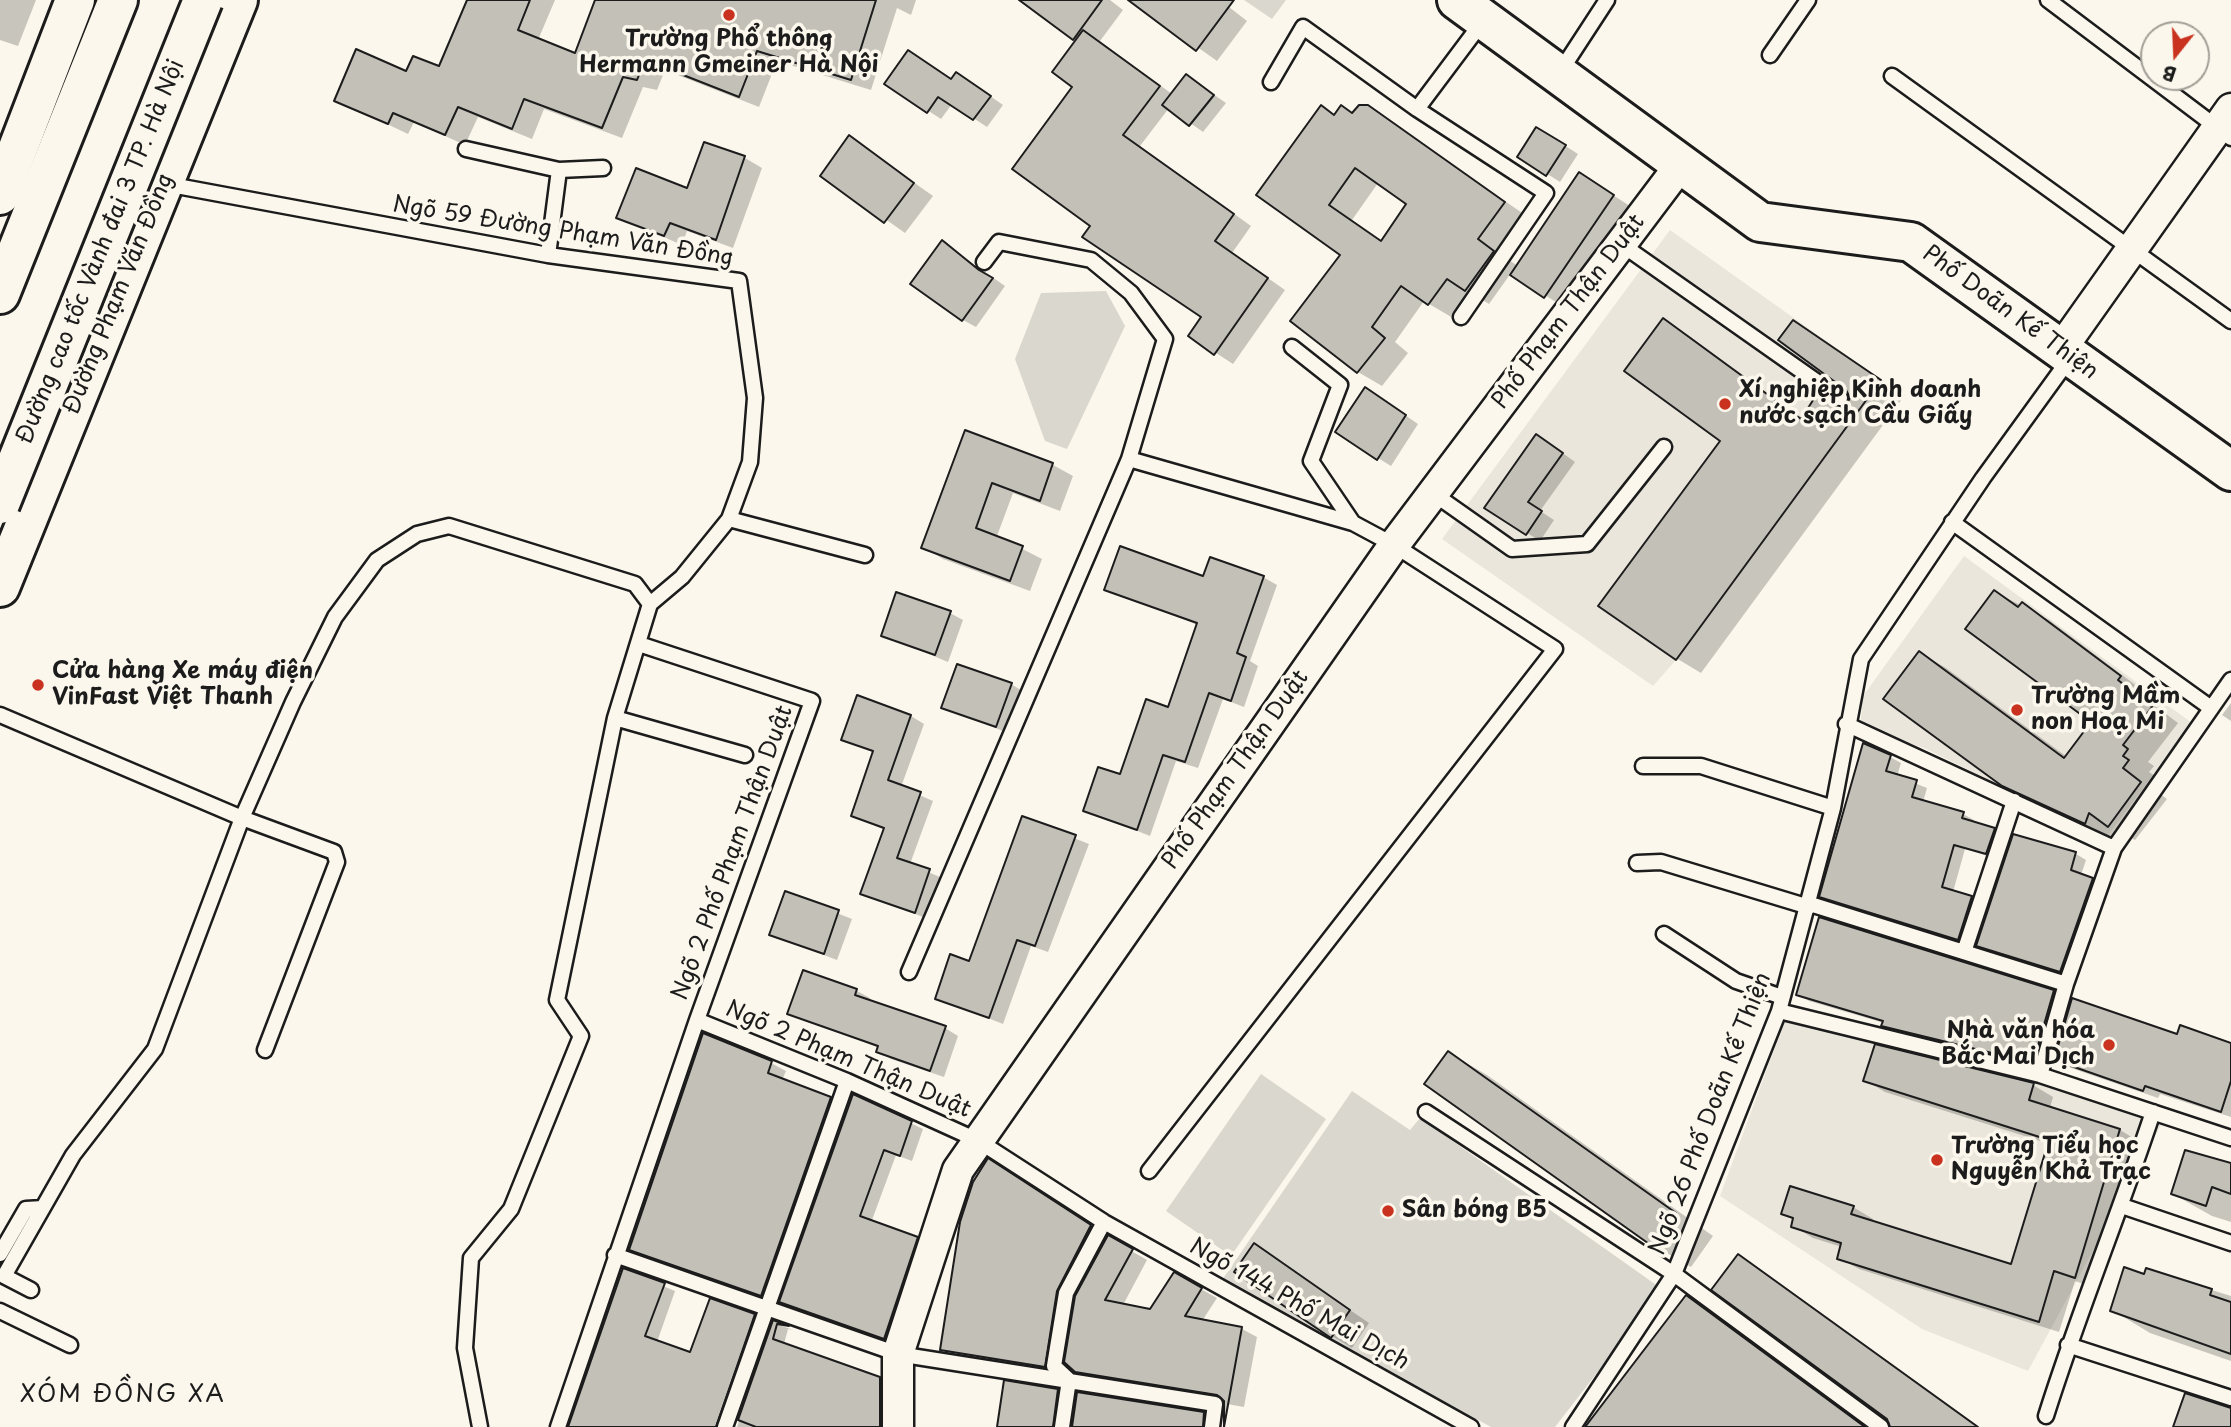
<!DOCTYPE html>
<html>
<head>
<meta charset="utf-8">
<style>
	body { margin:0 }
	#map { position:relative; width:2231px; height:1427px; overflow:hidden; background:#fbf7ec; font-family:"Playpen Sans",sans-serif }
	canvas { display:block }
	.north { position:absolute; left:2140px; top:21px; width:70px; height:70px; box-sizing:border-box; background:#fbf7ec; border:2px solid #a29f99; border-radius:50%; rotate:198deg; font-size:19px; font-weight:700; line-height:28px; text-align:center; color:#1c1c1c }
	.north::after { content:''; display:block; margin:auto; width:24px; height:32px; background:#c8321e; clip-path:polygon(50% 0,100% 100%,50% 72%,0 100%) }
</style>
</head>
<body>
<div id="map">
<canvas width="2231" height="1427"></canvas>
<div class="north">B</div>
</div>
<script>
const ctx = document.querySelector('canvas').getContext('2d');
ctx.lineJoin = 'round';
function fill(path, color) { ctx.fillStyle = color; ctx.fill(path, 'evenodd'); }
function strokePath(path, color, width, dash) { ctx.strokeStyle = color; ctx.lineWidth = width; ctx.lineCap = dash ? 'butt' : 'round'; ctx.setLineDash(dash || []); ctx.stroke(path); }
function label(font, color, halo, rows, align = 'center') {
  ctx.font = font + ' "Playpen Sans",sans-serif'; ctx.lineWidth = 7; ctx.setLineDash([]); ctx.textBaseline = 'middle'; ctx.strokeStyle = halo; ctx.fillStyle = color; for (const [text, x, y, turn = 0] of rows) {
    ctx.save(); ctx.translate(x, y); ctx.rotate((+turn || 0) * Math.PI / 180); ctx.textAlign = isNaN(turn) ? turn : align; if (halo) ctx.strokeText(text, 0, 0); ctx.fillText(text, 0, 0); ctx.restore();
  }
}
const built = new Path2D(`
	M1670,230L1881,380L1676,660L1653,686L1442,539Z
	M1964,556L2192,723L2103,842L2044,814L1985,778L1924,748L1860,729L1863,696Z
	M1785,1020L2024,1079L2161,1125L2028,1371L1922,1329L1720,1196Z`);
const green = new Path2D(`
	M1244,0H1286L1272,19Z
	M1106,291L1125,326L1067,449L1045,441L1015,359L1041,293Z
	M1261,1074L1326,1119L1231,1256L1166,1211Z
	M1352,1091L1410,1130L1420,1118L1662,1289L1555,1427H1491L1222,1280Z`);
const shadow = new Path2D(`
	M0,0H36L18,46L0,40Z
	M469,0H555L538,40L576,55L597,0H916L911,15L897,8L871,90L777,61L759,107L665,70L657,90L643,87L622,138L544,109L532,139L478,117L465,145L414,122L408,134L337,100L407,73L440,69Z
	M1022,0H1110L1123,10L1100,41L1172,94L1187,76L1226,103L1203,132L1169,108L1140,146L1251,226L1232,253L1285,290L1233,364L1190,336L1204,317L1092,226L1075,87L1077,40Z
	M1131,0H1220L1247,21L1217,61Z
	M952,80L970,82L1003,105L987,127L952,104L941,119L887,84Z
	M1367,106L1528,217L1501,255L1518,266L1599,186L1633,208L1565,308L1511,273L1489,304L1471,293L1453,318L1424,301L1395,342L1408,353L1382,386L1358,372L1292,320L1343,254L1259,195L1321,107L1336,116L1354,114ZM1378,183L1409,204L1382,242L1352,220Z
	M1550,136L1578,154L1560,182L1519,156Z
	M850,137L933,196L905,233L823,175Z
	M705,144L745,158L762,168L733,248L687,231L682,245L618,217L688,191Z
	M942,242L1005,286L976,327L963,320Z
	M1663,321L1688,335L1803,419L1846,408L1852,398L1794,322L1905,395L1701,673L1676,658L1722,440Z
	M1379,397L1418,424L1391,466L1378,458Z
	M966,433L1053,465L1073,476L1060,511L1013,493L997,536L1042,559L1030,591L943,559L923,547Z
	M1550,444L1575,462L1540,511L1554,520L1540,541L1487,508Z
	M1263,577L1277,585L1250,661L1258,666L1244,707L1223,699L1198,768L1176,761L1150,836L1085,810L1121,777L1169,709L1198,625L1107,590L1204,578Z
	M1995,592L2049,620L2146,693L2143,697L2178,723L2148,762L2154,766L2149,772L2155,776L2148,785L2167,799L2135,840L2115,829L2112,838L2003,784L1920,653L1946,668L2067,757L2093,721Z
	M950,613L963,620L948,662L883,635Z
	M1011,684L1024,692L1010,734L944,707Z
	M2231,703V721L2222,715Z
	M911,716L924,724L901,787L933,801L910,864L942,878L928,919L862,893L885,830L853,816L875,753L844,739Z
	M1890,757L1901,763L1897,776L1927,788L1923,802L1963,814L1974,820L1973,823L2005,836L1997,859L1965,849L1953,892L1982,904L1969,945L1832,902L1821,896Z
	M1023,818L1089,844L1048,952L1031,946L1003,1024L937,998L970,963Z
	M2014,836L2076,854L2086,860L2081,875L2103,885L2071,977L1978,945Z
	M786,893L852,919L837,960L771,935Z
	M1821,919L2053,992L2065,999L2045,1069L1894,1032L1884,1023L1809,1001L1798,995Z
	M804,972L857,991L870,998L868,1002L945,1028L958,1036L944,1077L891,1059L878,1051L879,1048L790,1013Z
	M2178,1036L2231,1044V1117L2160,1094L2158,1098L2071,1068L2056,1059Z
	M1449,1053L1487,1075L1713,1236L1691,1267L1653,1245Z
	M771,1063L786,1071L782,1080L845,1106L776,1303L645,1257L631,1249Z
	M1865,1080L2033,1085L2053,1097L2050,1108L2120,1130L2140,1142L2095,1288L2075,1281L2059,1332L1859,1269L1839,1258L1842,1247L1813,1238L1793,1226L1795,1220L1783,1213L1853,1207L1873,1219L1872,1222L2012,1266L2050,1144L1885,1092Z
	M854,1096L923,1129L912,1161L896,1155L872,1220L929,1245L896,1344L781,1301Z
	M2231,1166V1222L2212,1216L2173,1194Z
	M999,1167L1101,1233L1067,1298L1056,1373L953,1356L942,1349Z
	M1109,1238L1147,1260L1123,1305L1151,1311L1174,1274L1217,1298L1202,1321L1242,1329L1257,1337L1244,1407L1092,1380L1076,1371Z
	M1255,1245L1369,1323L1352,1348L1332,1336Z
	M1738,1256L1756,1266L1979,1427H1892L1888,1418Z
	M624,1270L675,1291L657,1342L691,1355L754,1316L765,1322L728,1427H568Z
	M2147,1270L2231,1296V1361L2150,1333L2112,1310L2146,1276Z
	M1686,1297L1704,1307L1866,1427H1588Z
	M774,1323L793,1330L788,1329L784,1344L892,1386L893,1427H737Z
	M1057,1391L1070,1398L1066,1427H998Z
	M1202,1413L1214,1421L1213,1427H1073Z`);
const building = new Path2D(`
	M467,0H530L518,30L575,53L595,0H876L851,80L757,51L739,97L645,60L637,80L623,77L602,128L524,99L512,129L458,107L445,135L393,113L388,124L334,101L356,49L406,71L413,56L439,66Z
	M1019,0H1102L1073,40Z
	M1128,0H1234L1196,51Z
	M1083,30L1160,86L1123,135L1234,214L1215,241L1268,278L1214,355L1188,336L1201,317L1082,237L1090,226L1012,169L1072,87L1052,72Z
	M908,50L951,79L956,72L991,96L973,120L938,97L927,113L884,84Z
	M1186,74L1214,95L1189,126L1162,105Z
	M1321,105L1334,115L1341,105L1352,113L1359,105H1368L1505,202L1478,239L1494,251L1465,291L1447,279L1428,305L1401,286L1372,327L1385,338L1357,373L1290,321L1340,255L1256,195ZM1355,168L1406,204L1381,241L1329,205Z
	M1536,127L1566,145L1546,176L1517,157Z
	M849,135L914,183L884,223L820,176Z
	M704,142L745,156L716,240L670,223L664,236L616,218L636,168L687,188Z
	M1579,172L1614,195L1544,298L1510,275Z
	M942,240L979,270L993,278L962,321L910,284Z
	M1663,318L1801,419L1817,394L1838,407L1845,406L1850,398L1846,390L1778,340L1793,320L1881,380L1676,660L1598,606L1720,441L1624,371Z
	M1365,387L1406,415L1377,460L1335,432Z
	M965,430L1053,463L1040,501L992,483L976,528L1023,546L1010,581L921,548Z
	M1536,434L1563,453L1528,502L1542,511L1526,535L1484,508Z
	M1120,546L1203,576L1210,557L1264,576L1237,653L1246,657L1231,701L1209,693L1185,762L1163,755L1137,830L1083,811L1098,767L1120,774L1146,699L1168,707L1197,623L1104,590Z
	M1994,590L2018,607L2022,602L2121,676L2118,680L2152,707L2123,745L2128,749L2123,756L2129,760L2123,768L2141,782L2108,827L2089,813L2085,824L2002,786L1883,699L1919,651L2064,758L2091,722L1965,629Z
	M896,592L951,611L935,655L881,636Z
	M957,664L1012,683L996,727L941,708Z
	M857,695L911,715L888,780L921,792L897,858L930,869L915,913L860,894L884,828L851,816L873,751L841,740Z
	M1863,743L1891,755L1886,771L1917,780L1912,797L1964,812L1962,818L1995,828L1986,854L1954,845L1942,887L1972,896L1958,940L1819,897Z
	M1022,816L1076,835L1035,946L1017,940L989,1018L935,999L950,954L969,961Z
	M2013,834L2076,852L2071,870L2093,878L2060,972L1976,946Z
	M785,891L839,910L824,954L769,935Z
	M1819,917L2054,990L2033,1063L1881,1026L1883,1021L1796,995Z
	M803,970L857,989L855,995L946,1026L930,1071L876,1052L878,1046L787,1014Z
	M2072,998L2177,1034L2180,1025L2231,1043V1081L2221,1112L2145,1086L2143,1091L2054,1060Z
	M703,1033L772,1061L768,1073L831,1097L761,1296L629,1250Z
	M1875,1044L2034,1083L2029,1100L2120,1129L2075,1278L2054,1271L2039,1322L1837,1259L1841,1243L1791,1227L1793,1218L1781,1214L1790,1186L1854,1206L1851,1214L2011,1264L2049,1140L1863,1081Z
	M1448,1051L1676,1213L1652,1246L1424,1084Z
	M853,1094L912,1121L900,1156L884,1150L860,1216L918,1237L884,1339L779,1302Z
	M2185,1150L2231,1163V1194L2212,1187L2206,1206L2171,1194Z
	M988,1158L1091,1225L1057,1291L1045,1367L940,1350L960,1222L973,1182Z
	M1108,1235L1133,1249L1105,1300L1150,1309L1174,1272L1202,1288L1185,1316L1242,1327L1224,1427V1401L1217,1395L1075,1372L1064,1362L1075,1296Z
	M1254,1243L1350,1310L1331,1338L1234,1272Z
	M1738,1254L1978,1427H1890L1887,1419L1711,1290Z
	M2124,1267L2144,1274L2146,1268L2212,1289L2210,1295L2231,1302V1354L2110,1311Z
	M623,1268L665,1283L645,1336L690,1352L710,1298L755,1314L716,1427H568Z
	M1686,1295L1865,1427H1585Z
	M773,1320L789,1326L777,1324L773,1339L880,1377V1427H756L738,1420Z
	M1004,1380L1058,1389L1053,1427H997Z
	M1077,1392L1204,1412L1203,1427H1072Z
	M2185,1393L2231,1408V1427H2173Z`);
const lane = new Path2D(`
	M2048,0L2231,138
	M1770,55L1808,0
	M1560,72L1607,0
	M1892,76L2231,321
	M1271,82L1303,27L1417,109
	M466,149L559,170L603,168
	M166,184L548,255L739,281L755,398L750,462L729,519L682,577L650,604L615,718L557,1000L581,1036L511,1209L471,1258L465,1348L480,1427
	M1621,244L1840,398
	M548,255L559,170
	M1461,317L1546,193L1417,109L1483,21
	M1292,347L1340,385L1311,461L1353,523
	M1129,459L1353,523L1394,545L1555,649L1149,1171
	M1434,494L1512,549L1587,544L1664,447
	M729,519L865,555
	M1952,522L2211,708
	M0,715L242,818L334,852L337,862L265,1050
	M615,718L745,755
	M1846,724L2114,848
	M1643,766H1701L1833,808
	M1637,863L1661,862L1809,907
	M1810,904L2066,984
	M1664,934L1736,981L1782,997
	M1964,952L2014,801
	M909,972L1129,459L1165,339L1131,293L1091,260L999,242L984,262
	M1779,1011L2040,1075L2231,1138
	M697,1020L847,1081L977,1140L1104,1222L1471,1427
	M2040,1075L2066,984L2114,848L2231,680
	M1426,1112L1674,1274L1881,1427
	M2122,1206L2231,1243
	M0,1254L26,1209L43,1208
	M615,1255L898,1354L1215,1404L1212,1427
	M31,1290L4,1276L73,1155L155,1049L242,818L293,702L335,617L377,560L417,534L449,526L635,584L650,604
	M0,1311L70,1345
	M2068,1345L2231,1398
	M2046,1416C2078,1314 2119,1215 2153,1112
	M558,1427L697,1020L812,701L639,644
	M725,1427L847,1081
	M1062,1427L1069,1380L1054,1366L1066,1293L1104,1222
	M1573,1427L1674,1274L1779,1011L1833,808L1861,659L1983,478L2070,358`);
const street = new Path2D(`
	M2061,349L2231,109
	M898,1427V1354L958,1170L1394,545L1682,163`);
const secondary = new Path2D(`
	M1457,0L1760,222L1911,242L2231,471`);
const primary = new Path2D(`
	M0,195L75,0
	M0,587L238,0`);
const highway = new Path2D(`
	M0,294L118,0`);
const highwayBridge = new Path2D(`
	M0,504L203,0`);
const markers = [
	[729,15,7,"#c8321e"],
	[1725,404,7,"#c8321e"],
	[38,685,7,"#c8321e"],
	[2017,710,7,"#c8321e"],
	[2109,1045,7,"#c8321e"],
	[1937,1160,7,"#c8321e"],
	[1388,1211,7,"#c8321e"]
];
const poiNames = [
	["Trường Phổ thông",729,40,"center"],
	["Hermann Gmeiner Hà Nội",729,66,"center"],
	["Xí nghiệp Kinh doanh",1739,391],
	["nước sạch Cầu Giấy",1739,417],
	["Cửa hàng Xe máy điện",52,672],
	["VinFast Việt Thanh",52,698],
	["Trường Mầm",2031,697],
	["non Hoạ Mi",2031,723],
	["Nhà văn hóa",2095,1032,"right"],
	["Bắc Mai Dịch",2095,1058,"right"],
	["Trường Tiểu học",1951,1147],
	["Nguyễn Khả Trạc",1951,1173],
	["Sân bóng B5",1402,1211]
];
const streetNames = [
	["Ngõ 59 Đường Phạm Văn Đồng",563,232,9],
	["Đường cao tốc Vành đai 3 TP. Hà Nội",101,252,-68],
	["Đường Phạm Văn Đồng",119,294,-68],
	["Phố Phạm Thận Duật",1569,312,-53],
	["Phố Doãn Kế Thiện",2010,313,36],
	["Phố Phạm Thận Duật",1236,770,-55],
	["Ngõ 2 Phố Phạm Thận Duật",733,853,-70],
	["Ngõ 2 Phạm Thận Duật",848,1060,23],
	["Ngõ 26 Phố Doãn Kế Thiện",1711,1114,-69],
	["Ngõ 144 Phố Mai Dịch",1299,1305,29]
];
const neighbourhoodNames = [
	["XÓM ĐỒNG XA",123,1395]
];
fill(built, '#eae6dc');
fill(green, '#dad7ce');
fill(shadow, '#0003');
fill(building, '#c3c0b8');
strokePath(building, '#1c1c1c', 2);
strokePath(lane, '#1c1c1c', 19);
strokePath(street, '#1c1c1c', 35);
strokePath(secondary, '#1c1c1c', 44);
strokePath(primary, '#1c1c1c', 44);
strokePath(highway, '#1c1c1c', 44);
strokePath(lane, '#fbf7ec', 14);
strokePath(street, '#fbf7ec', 30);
strokePath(secondary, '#fbf7ec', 38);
strokePath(primary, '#fbf7ec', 38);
strokePath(highway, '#fbf7ec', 38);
strokePath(highwayBridge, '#1c1c1c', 44, []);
strokePath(highwayBridge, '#fbf7ec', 38);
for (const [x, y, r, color] of markers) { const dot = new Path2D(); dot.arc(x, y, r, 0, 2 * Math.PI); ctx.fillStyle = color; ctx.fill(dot); strokePath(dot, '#fbf7ec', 2.5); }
label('bold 23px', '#1c1c1c', '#fbf7ec', poiNames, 'left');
label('23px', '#1c1c1c', '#fbf7ec', streetNames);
ctx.letterSpacing = '2px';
label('24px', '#1c1c1c', '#fbf7ec', neighbourhoodNames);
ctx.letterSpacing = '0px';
</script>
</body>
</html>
